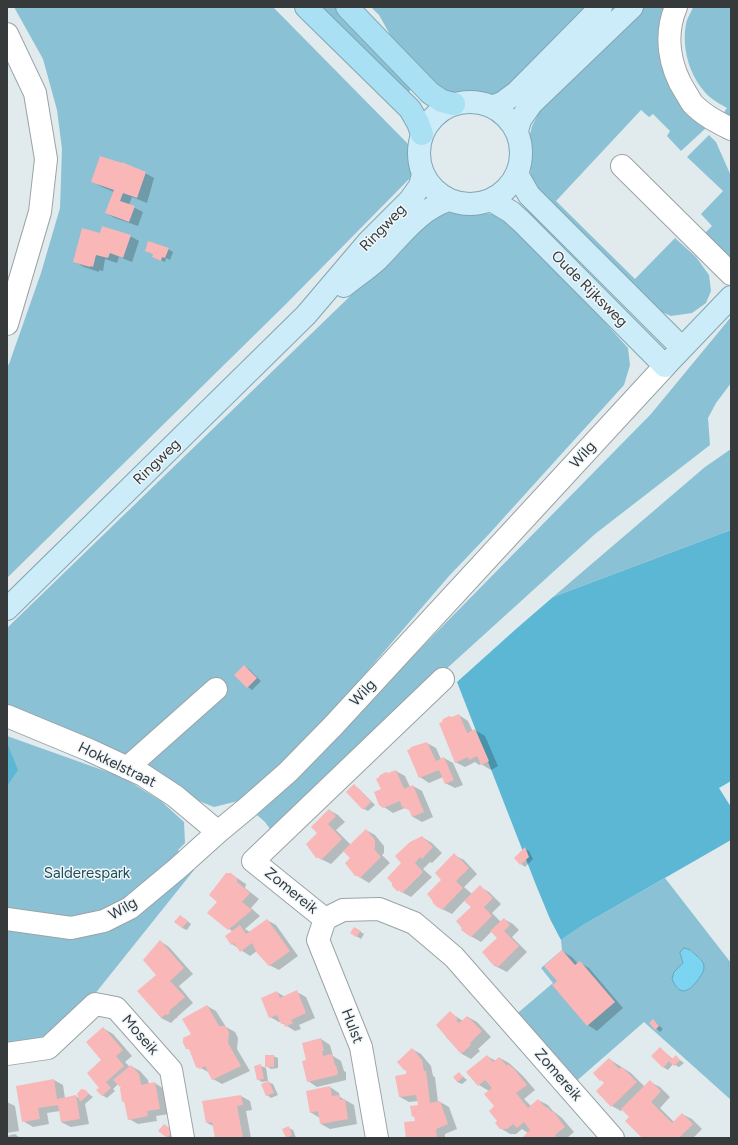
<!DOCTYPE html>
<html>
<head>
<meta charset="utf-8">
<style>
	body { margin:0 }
	#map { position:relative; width:738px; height:1145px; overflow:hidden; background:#e1eaed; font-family:Figtree,sans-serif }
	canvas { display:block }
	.frame { position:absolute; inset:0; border:8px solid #373a3b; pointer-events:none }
</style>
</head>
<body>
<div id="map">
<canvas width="738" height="1145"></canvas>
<div class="frame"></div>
</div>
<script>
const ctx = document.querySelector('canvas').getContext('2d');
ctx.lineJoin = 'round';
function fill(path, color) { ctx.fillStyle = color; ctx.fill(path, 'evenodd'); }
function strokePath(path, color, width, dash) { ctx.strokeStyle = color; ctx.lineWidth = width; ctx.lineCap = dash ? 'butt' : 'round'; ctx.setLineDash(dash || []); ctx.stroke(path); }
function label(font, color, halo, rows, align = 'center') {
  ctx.font = font + ' Figtree,sans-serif'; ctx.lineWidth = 3; ctx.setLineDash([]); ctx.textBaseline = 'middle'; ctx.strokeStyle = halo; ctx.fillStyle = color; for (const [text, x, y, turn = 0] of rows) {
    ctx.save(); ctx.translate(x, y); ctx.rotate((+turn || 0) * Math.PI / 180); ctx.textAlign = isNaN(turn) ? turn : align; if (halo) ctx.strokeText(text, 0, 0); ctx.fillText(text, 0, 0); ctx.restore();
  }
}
const green = new Path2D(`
	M14,7H273L410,146V161L414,174L286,304L7,578V367L9,364L41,273L60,208L62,149L57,110L43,59Z
	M317,7H337L413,86L407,95Z
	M371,7H585L521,79L496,97L451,93L433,84L397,47L379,15Z
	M644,7H666L660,29L707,127L681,151L667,136L670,131L653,114L649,117L641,110L556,201L635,279L675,238L696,257L709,275L711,291L706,303L692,313L671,316L648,306L550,207L530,177L532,152L529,139L532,126L541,109Z
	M693,7H731V119L722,115L727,108C722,105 716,102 711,98C691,81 681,50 686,24C687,18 691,13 693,7Z
	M709,135L716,142L731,176V257L717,252L701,237L712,226L701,214L723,191L687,157Z
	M456,212L496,214L514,221L628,348L630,365L624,385L489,534L449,576L297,753L246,799L214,807L194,799L7,707V628L434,215Z
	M731,317V383L716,403L708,418L710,445L595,534L444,671L273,833L265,822L257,815L651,414Z
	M731,449V530L553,597L705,467Z
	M7,736L122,777L161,801L184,822L185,843L178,850L194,870L94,995L43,1040L7,1046Z
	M665,878L731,963V1100L644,1022L573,1084L513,1017L553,983L541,968L562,950L561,940L583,925ZM691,950L701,960L683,991L677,988L674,972L683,963L680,953Z`);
const forest = new Path2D(`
	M731,530V781L719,788L731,807V840L583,925L561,940L550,919L536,885L457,682L516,629L553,597Z
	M7,743L18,770L7,786Z`);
const water = new Path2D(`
	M684,948C690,949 693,952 697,956C700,959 704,962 704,967C704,972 700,977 697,981C688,993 679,996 672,979L674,972L683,963L680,953Z`);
const shadow = new Path2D(`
	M145,173L154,178L147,203L132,197L129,205L143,212L138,226L115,218L106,213L114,192L102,187L93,182Z
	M100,234L130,236L139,241L132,262L119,257L117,263L105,259L103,271L99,270V272L84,267L74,261Z
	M168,249L173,252L170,260L166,258L165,262L157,259Z
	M244,666L249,669L261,681L252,690L248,687L236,675Z
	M459,715L468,721L473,732L475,730L485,736L498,766L491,770L481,764L479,765L475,762L465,767L455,762Z
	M427,743L436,748L441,759L444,758L453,763L463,785L455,788L445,783L443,777L429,783L420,777Z
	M396,771L405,776L410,787L413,786L422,791L433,817L422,822L413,817L411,811L405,808L393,813L384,807L382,790Z
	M354,786L358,788L375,805L368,811L364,809Z
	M329,810L338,815L345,822L336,830L351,845L366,830L375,835L384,846V853L382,855L390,863L369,883L356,875L351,858L344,851L331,864L317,857L319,833Z
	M422,837L432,843L442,853L432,863L430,862L423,869L432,877L411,897L398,890L403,863Z
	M525,849L529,851L533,859L525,867L521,864Z
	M454,855L464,860L477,874L464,887L472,894L480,887L489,892L501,904L492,913L501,922L504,919L513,924L519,930L512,937L527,952L507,972L493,965L498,938L492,931L481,942L467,934L457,922L472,907L465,900L452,914L438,907L443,880Z
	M231,874L246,884L245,888L259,899L251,908L260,916L245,929L250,932L267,920L276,925L298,956L279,970L269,965L257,951L250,956L232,944L233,932L209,913L219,901Z
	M184,918L191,924L187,930L182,928Z
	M355,928L364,934L361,939L351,933Z
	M160,941L169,947L193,974L179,986L193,1003L177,1017L178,1018H176L171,1023L161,1018L158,976Z
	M562,951L572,957L578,964L580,963L589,968L623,1008L597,1031L588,1025L553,986L558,981Z
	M277,992L285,997L297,992L306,997L315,1018L299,1025L301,1029L295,1031L282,1023L281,1022H279L270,1017Z
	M207,1006L216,1011L226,1027L235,1032L238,1038L237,1049L250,1071L222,1084L213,1079L210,1073L197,1066L190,1050L187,1048L192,1034Z
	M451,1013L463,1021L468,1017L477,1022L491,1037L478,1049L480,1051L471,1059L462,1054L446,1037Z
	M653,1020L663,1029L660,1032L650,1023Z
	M103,1028L113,1034L132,1056L125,1062L130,1067L131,1066L140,1071L148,1080L149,1084L155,1083L164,1089L169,1114L156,1116L157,1121L138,1124L129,1119L126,1103L123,1101V1089L118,1084L113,1089L115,1091L107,1098L102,1095L100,1088Z
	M321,1039L330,1045L333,1056L341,1061L344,1071L346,1072V1080L317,1087L308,1081L307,1061Z
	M412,1049L421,1054L431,1066L433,1076L435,1077L438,1102H440L449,1107L457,1129L445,1134V1138H407L416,1121L415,1117L413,1116L419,1106L418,1101L409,1102L400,1097L408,1075L407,1071L405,1070Z
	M661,1049L673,1059L676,1057L684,1063L679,1067L673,1064L668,1070L663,1067Z
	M273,1056L278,1058V1068L271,1069L266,1066Z
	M487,1056L496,1061L500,1058L509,1063L523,1076L535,1090L524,1099L531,1106L538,1100L548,1105L552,1110L562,1118L574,1132L567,1138H526L528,1133L522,1129L516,1134H510L500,1128L496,1107L489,1091L479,1085Z
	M609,1059L631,1073L645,1087L650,1082L660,1087L670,1097L660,1108L674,1122L682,1114L692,1119L702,1129L693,1138H643L630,1117L623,1109L621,1111L612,1106L606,1083L601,1080Z
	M261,1066L266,1068L268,1081L262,1082L257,1079Z
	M459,1073L467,1080L462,1084L457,1082Z
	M54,1080L63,1085L65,1098L76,1096L80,1099L85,1091L93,1097L85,1104L89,1124L71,1127L61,1122L60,1111L47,1113L49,1124L33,1127L23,1121Z
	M268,1082L273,1084L278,1095L271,1098L267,1095Z
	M330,1087L339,1093L340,1097L354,1105L357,1124L330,1129L321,1124L320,1118L310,1112Z
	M241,1096L250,1101L252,1110L246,1111L251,1138H216L213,1126L207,1123Z
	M7,1102L15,1106L19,1131L7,1133Z
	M165,1125L177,1134L173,1138H169L160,1131Z
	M289,1128L293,1130L296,1138L287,1137Z
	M15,1134L20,1138H7V1136Z`);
const building = new Path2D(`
	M100,156L122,163V162L146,172L137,198L123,193L120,201L135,206L129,222L105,213L114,190L91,182Z
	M102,226L131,235L123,258L110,253L108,258L96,255L93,267L90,266V267L73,262L82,228L100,233Z
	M148,241L169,248L165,258L162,257L161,261L152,257L153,254L145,251Z
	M244,665L257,678L247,688L234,675Z
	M459,714L467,733L475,729L489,761L481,765L477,756L469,760L468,757L455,763L439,723L442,722L443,719L449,716L452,717Z
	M427,742L436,761L444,757L454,780L445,784L439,770L419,778L407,750L410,749L411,747Z
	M396,770L404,789L413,785L424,812L412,817L409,810L402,807L400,801L383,808L379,805L374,792L381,789L376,779L379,777L380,775L386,772L388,773Z
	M354,784L371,802L363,810L346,792Z
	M329,809L336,816L328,824L342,839L321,860L319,858H316L306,844L317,833L311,827Z
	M366,829L375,840V848L374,849L381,857L360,878L358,876H355L345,863L350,858L343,851Z
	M422,836L433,847L422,859L420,857L415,863L423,872L402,893L400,891H397L392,886V883L387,878L401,863L395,856L410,842Z
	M525,847L529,857L520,865L514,858Z
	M454,853L469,868L456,881L463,888L442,910L440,908L437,907L433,903L432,900L427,894L441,880L435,873Z
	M226,873H231L237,878V882L250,893L242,902L252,910L228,930L207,913L217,902L209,895Z
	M480,885L493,898L484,907L492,916L471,937L461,930L462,927L456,921L471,907L464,901Z
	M180,915L188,921L182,928L174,922Z
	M504,918L510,925L504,931L519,946L498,967L495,965H493L482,952L497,938L490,931Z
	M267,919L290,951L269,966L257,953L252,943L240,952L234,943L231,945L225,936L240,925L246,934Z
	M354,927L361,931L356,937L350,933Z
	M160,940L184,968L170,981L185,997L169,1011L170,1013L167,1015L166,1014L161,1018L137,991L156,975L143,960Z
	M562,950L575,965L580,961L615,1002L587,1026L552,985L557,981L544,966Z
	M297,990L306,1013L291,1020L293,1023L285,1027L284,1023L281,1024L277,1015L269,1018L261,998L277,991L280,998Z
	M207,1005L219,1026H225L229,1032L228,1043L241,1066L212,1080L205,1066L200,1069L196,1067L189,1049H186L183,1043V1038L191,1034L182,1019Z
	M450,1011L458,1019L456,1020L459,1023L467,1016L482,1031L470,1043L471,1045L461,1054L436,1025Z
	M653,1019L659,1026L655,1030L649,1023Z
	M103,1027L123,1050L116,1056L124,1066L106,1082L111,1088L102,1096L96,1090L99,1088L87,1073L101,1060L86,1042Z
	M321,1038L324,1051H322L323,1056L332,1054L335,1065L336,1066L338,1072L337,1075L307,1082L302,1061L306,1060L302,1043Z
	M660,1047L672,1059L676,1055L680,1060L674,1066L669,1061L663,1068L651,1056Z
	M412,1048L422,1060L424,1071H426L430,1103L440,1101L448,1124L436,1129L437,1138H406L404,1122L415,1121L414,1116L412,1117L410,1106L418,1105L416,1095L399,1097L395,1076L406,1074V1070H404L397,1062Z
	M265,1055H274V1067H265Z
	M487,1055L493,1062L499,1057L507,1066L508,1064L514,1069L527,1085L516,1093L528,1108L538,1099L546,1108L547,1107L552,1112L553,1111L565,1127L555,1135L557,1138H525L523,1137L530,1130L524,1122L517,1128L513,1124L507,1129H500L495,1123L497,1121L489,1111L494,1106L484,1094L492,1088L485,1080L478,1086L466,1072Z
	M609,1058L619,1069L622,1067L637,1082L611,1107L596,1091L604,1083L601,1080L600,1081L593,1073Z
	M261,1064L264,1079L257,1080L254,1066Z
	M131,1065L139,1074L141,1085L155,1082L160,1109L147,1111L148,1116L128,1120L124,1101L122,1102L120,1088H121L113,1080Z
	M459,1072L463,1077L457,1082L453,1077Z
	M54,1079L57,1099L76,1095L80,1119L61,1122L58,1105L38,1108L40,1119L22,1122L16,1086Z
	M650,1080L661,1091L651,1102L672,1123L682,1113L693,1124L679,1138H642L625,1121L629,1117L621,1109Z
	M269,1081L274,1093L266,1096L261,1084Z
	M330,1086L332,1096L339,1095L340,1100L345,1099L348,1119L320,1124L318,1111L310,1113L306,1091Z
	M81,1089L86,1090L89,1094L80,1102L77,1094Z
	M241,1095L243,1105L237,1106L243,1138H215L212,1122L206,1123L202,1101Z
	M164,1124L173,1131L167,1138L158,1131Z
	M289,1126L292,1135L286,1138L282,1129Z`);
const minor = new Path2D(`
	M676,7C664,35 669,67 686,93C688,96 690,100 692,103C703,115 717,122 731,129
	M7,34L35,93L46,159L40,212L7,324
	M622,166L731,274
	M7,716L89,750L143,775L175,796L218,832
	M127,768L216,689
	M7,919L71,928L104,921L130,908L178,868L218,832L247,808L288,772L333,726L665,366
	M325,919L343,910L379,909L414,923L454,957L613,1138
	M325,919L253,861L443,679
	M325,919L318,940L361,1047L377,1138
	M7,1054L48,1048L95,1004L116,1008L171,1070L183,1138`);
const major = new Path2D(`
	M419 153a51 51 0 1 1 102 0a51 51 0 1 1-102 0Z
	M492,107L502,103L517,92L601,7
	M517,131L520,120L532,103L632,7
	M517,174L529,195L682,348
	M491,200L511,212L522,222L665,366L731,297
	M344,286C355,277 367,269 378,259C399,238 419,209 449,200
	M7,609L306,315L368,242L410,200L420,186L423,174`);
const highway = new Path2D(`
	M306,7L410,109L418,123L422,134
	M347,7L430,93L442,101L454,104`);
const streetNames = [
	["Ringweg",383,228,-46],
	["Oude Rijksweg",589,289,45],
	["Wilg",583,455,-48],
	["Ringweg",157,462,-44],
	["Wilg",363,693,-47],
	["Hokkelstraat",117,765,26],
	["Zomereik",291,891,39],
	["Wilg",123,909,-30],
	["Hulst",352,1026,69],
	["Moseik",140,1035,49],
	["Zomereik",558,1075,49]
];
const parkNames = [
	["Salderespark",87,874]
];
fill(green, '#8ac1d4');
fill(forest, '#5cb7d4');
fill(water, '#7ad4f2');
strokePath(water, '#66a6bb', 1);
fill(shadow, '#0003');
fill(building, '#f9b7b7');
strokePath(minor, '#9ba3a6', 24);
strokePath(major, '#81a6b3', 24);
strokePath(highway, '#81a6b3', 24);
strokePath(minor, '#fff', 22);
strokePath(major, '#cbecf8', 22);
strokePath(highway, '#a9e0f3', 22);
label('15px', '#373a3b', '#eff7fa', streetNames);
label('15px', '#244d5a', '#eff7fa', parkNames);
</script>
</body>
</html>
